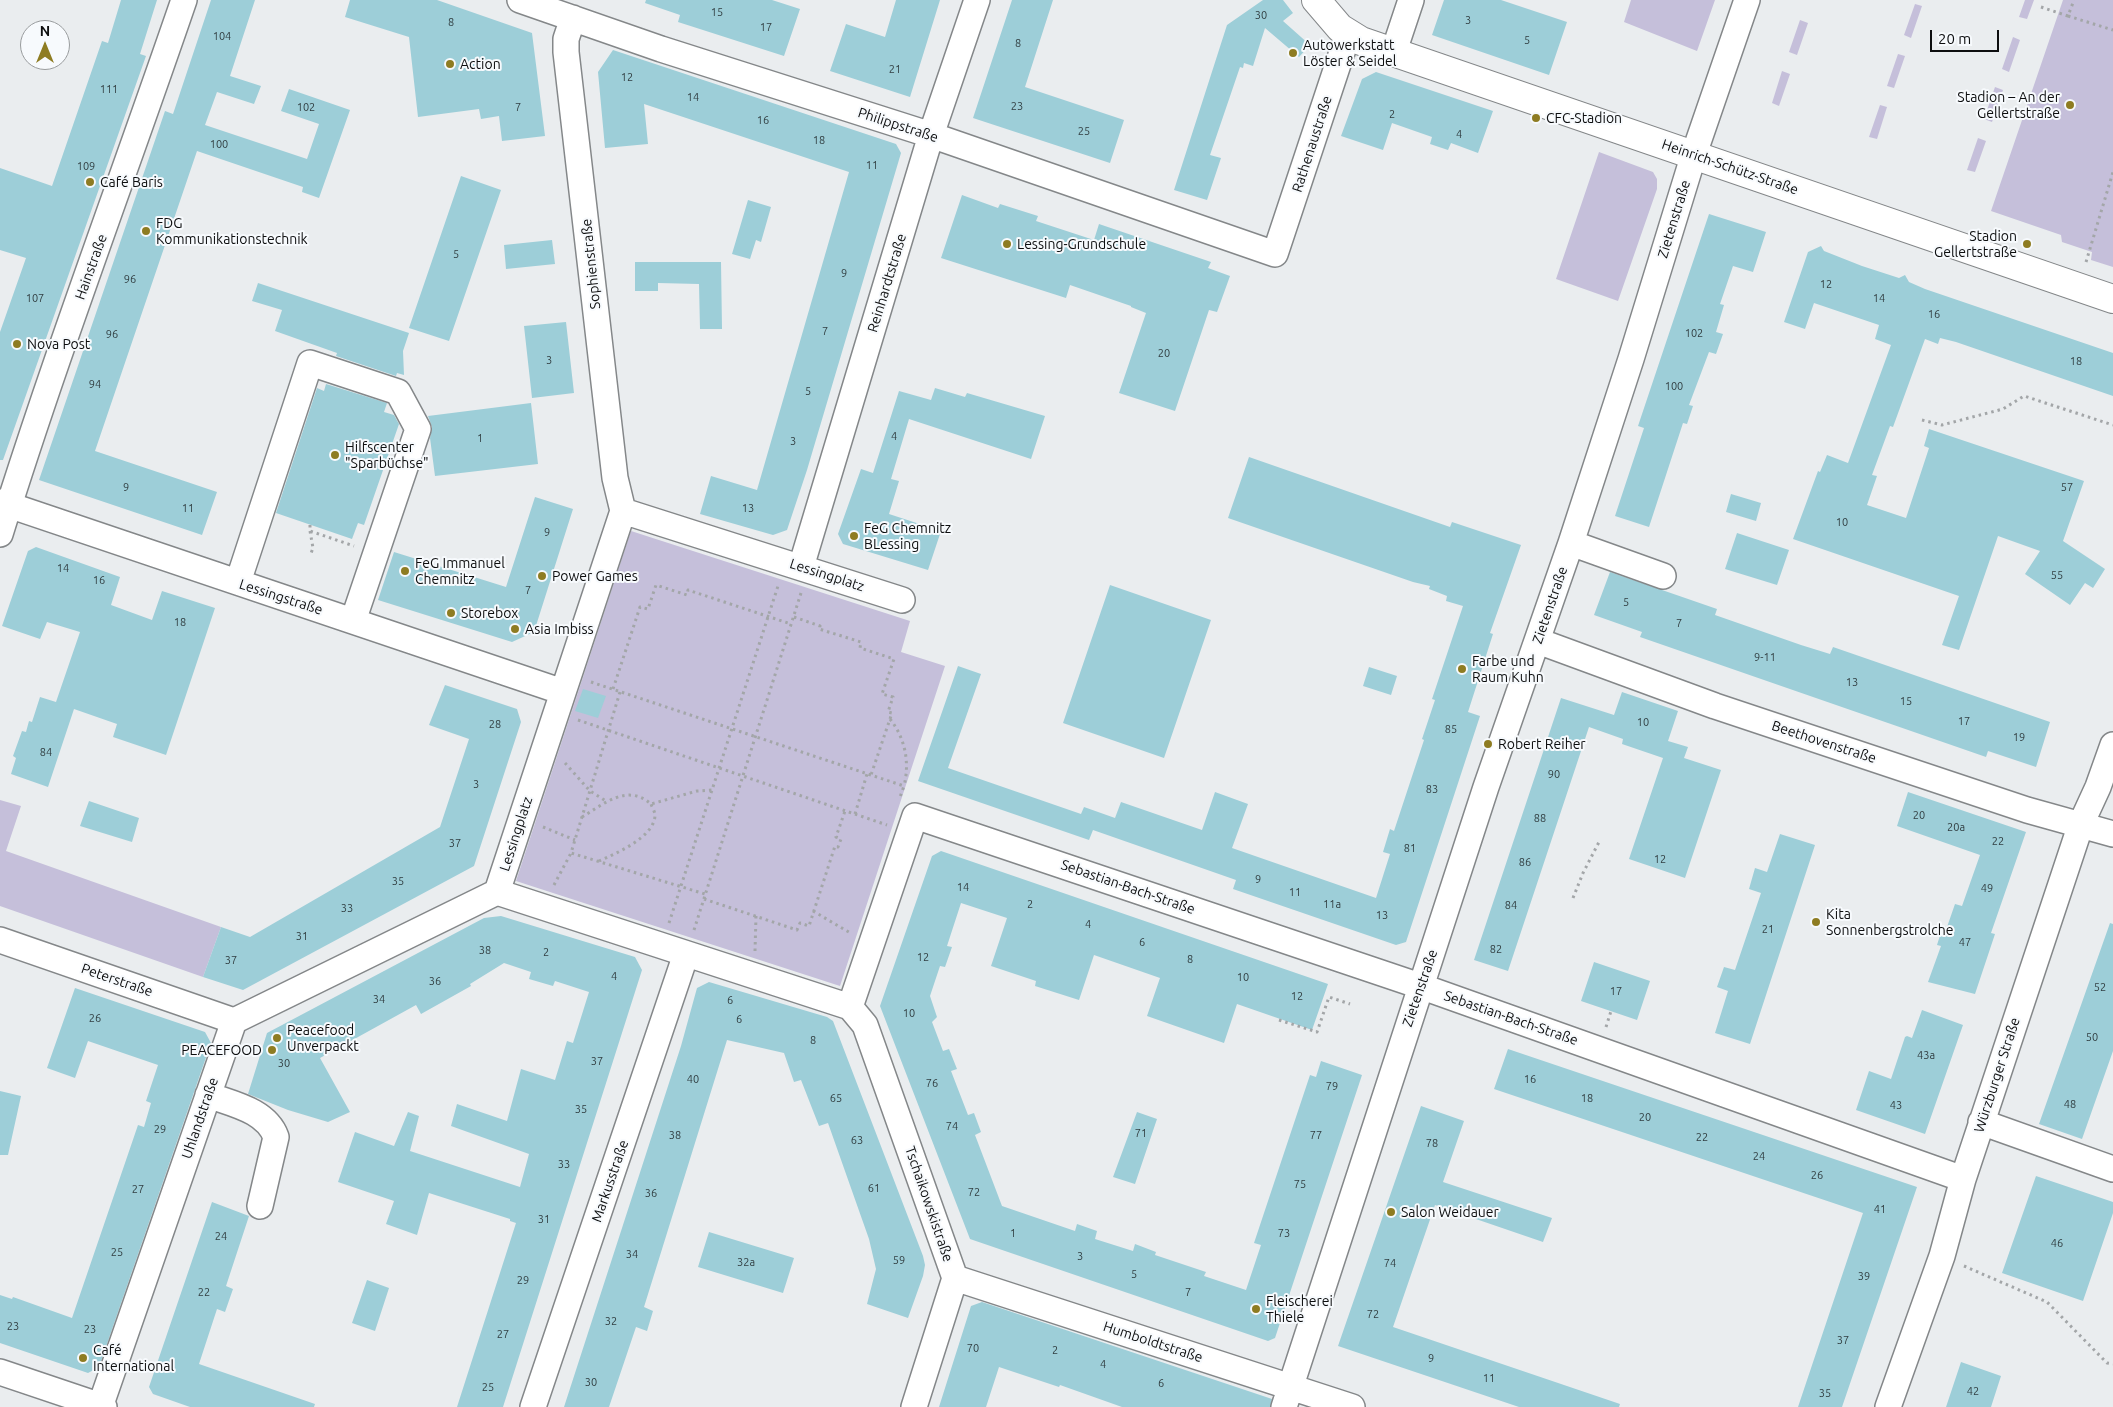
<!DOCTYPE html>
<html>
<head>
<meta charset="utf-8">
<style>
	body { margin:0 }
	#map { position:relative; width:2113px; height:1407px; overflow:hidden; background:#eaedef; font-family:Ubuntu,sans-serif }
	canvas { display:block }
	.north { position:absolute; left:20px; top:20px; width:50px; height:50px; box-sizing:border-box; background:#f7fafd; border:1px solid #999c9e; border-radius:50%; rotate:0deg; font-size:14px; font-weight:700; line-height:20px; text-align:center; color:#0d0e0f }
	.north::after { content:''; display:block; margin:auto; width:18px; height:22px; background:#8e7c22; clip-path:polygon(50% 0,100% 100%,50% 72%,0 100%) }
	.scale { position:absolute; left:1930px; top:30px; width:69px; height:22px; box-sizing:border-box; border:2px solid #0d0e0f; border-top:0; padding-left:6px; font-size:15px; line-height:18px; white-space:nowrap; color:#0d0e0f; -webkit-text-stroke:4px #f7fafd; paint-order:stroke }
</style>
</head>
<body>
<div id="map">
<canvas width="2113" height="1407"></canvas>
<div class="north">N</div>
<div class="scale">20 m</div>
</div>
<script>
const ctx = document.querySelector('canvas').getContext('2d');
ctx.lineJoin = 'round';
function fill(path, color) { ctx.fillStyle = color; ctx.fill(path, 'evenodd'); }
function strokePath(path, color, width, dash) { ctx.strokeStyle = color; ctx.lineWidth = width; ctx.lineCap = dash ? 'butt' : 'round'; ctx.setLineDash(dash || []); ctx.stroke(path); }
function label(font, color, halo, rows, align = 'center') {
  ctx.font = font + ' Ubuntu,sans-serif'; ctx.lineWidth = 4; ctx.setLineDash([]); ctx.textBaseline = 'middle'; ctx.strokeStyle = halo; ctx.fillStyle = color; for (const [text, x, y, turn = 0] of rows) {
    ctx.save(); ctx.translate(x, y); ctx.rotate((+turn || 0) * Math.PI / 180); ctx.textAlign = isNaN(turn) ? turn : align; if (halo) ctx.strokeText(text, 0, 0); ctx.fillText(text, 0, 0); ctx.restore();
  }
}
const green = new Path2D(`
	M1631,0H1715L1697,51L1624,22Z
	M2025,0H2034L2027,19L2019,17Z
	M2063,0H2113V267L2091,260L2092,252L2062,242L2061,235L1991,211Z
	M1915,4L1922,6L1911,38L1904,35Z
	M1800,20L1808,23L1797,55L1789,52Z
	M2013,37L2020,40L2009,72L2002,69Z
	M1898,54L1905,56L1894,88L1887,86Z
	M1782,71L1790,74L1779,106L1772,103Z
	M1995,87L2003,90L1992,122L1984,119Z
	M1880,105L1887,107L1877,139L1869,137Z
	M1978,138L1986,141L1975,172L1967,170Z
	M1599,152L1653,172L1657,179V189L1618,301L1556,279Z
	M631,531L910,621L901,652L945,666L840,986L516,881Z
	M0,800L21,806L6,851L221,927L203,977L0,906Z`);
const building = new Path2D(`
	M121,0H157L140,54L146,56L3,460H0V332L26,258L0,250V168L52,186L102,41L108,43Z
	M211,0H255L230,76L261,86L254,104L217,92L205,125L307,159L319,124L281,111L289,89L350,110L319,198L302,192L303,187L197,151L95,451L217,492L202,535L39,480L165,111L173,114Z
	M350,0H437L532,33L545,136L502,141L499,116L481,119L479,109L418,117L409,37L345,17Z
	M646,0H772L800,9L784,56L678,22L680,15L645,3Z
	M896,0H940L910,97L830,71L846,24L885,37Z
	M1012,0H1053L1025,87L1124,120L1110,163L973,118Z
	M1263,0H1283L1293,13L1283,21L1310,45L1299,57L1265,28L1253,66L1244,63L1243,68L1240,67L1210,155L1221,158L1207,200L1174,190L1227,25Z
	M1444,0H1501L1567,22L1549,75L1432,35Z
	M613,50L896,144L901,153L807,470L787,530L773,535L700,514L711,476L757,490L849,172L644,104L648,144L605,148L598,72Z
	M1376,72L1493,111L1478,153L1451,143L1448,150L1430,144L1432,137L1392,123L1383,150L1341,136L1362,79Z
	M461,176L501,190L449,341L409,328Z
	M962,195L998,208L1000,204L1038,216L1036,221L1094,240L1099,224L1211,262L1208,268L1230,276L1217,312L1209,310L1175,411L1119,393L1146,313L1131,307V306L1070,285L1066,298L941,258Z
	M748,200L771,207L761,242L756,240L750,259L732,254Z
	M1709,214L1766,232L1753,272L1733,266L1720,304L1724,305L1716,332L1723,334L1716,354L1709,352L1689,405L1693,406L1687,424L1683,423L1649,527L1615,516L1644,428L1638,426Z
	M552,240L555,264L506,269L504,245Z
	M1821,246L1824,251L1862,266L1899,278L1905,275L1909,282L1925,289L2113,353V396L1956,342L1940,338L1938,344L1925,339L1893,427L1890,426L1872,475L1877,476L1867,505L1906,518L1929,448L1924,446L1929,429L2084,481L2063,541L2105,569L2093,588L2085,583L2070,605L2025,574L2040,551L1998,536L1959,650L1942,645L1959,596L1793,539L1818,471L1820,472L1827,455L1848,463L1891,345L1875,339L1879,325L1814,303L1805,329L1784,322L1808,252Z
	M635,262H721L722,329H700L699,284L658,283V291H635Z
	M258,283L409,333L403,351L404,375L397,373L396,376L336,356L337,353L275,331L282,310L252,301Z
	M566,322L574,393L532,398L524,326Z
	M326,384L387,403L384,412L394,415L399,424L364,525L358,523L352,539L276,513L317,388L324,391Z
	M935,388L965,397L967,393L1045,416L1031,459L909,419L891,479L899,481L889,514L941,531L928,570L843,544L838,534L861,469L873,473L899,391L931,400Z
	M531,403L538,464L435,476L430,438L432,427L428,416Z
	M1249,457L1450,527L1452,522L1521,545L1490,633L1493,634L1468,712L1480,716L1406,942L1396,945L1233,889L1236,880L1093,830L1089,840L918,781L958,666L981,674L948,768L1081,814L1084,807L1115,818L1121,802L1202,830L1215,792L1248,804L1232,848L1376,898L1390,854L1383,852L1390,829L1394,831L1424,740L1422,739L1435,700L1432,699L1463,606L1446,601L1447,596L1429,589L1430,586L1413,582L1228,518Z
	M1731,494L1761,503L1756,521L1726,512Z
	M535,497L573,509L534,632L512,642L378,600L394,552L506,587Z
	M1737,533L1789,550L1777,585L1725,569Z
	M36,547L120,577L111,605L152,620L162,591L215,608L166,755L113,737L117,724L74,709L48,787L11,774L16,758L13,756L22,731L26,732L29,721L32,722L40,697L56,702L80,632L47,622L40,639L2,626L28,551Z
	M1610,572L1717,609L1715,615L1801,645L1830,654L1833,647L2050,722L2036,767L1988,751L1986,757L1640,637L1642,632L1594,615Z
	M1110,585L1211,620L1164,758L1063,723Z
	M1369,667L1397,676L1391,695L1363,686Z
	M445,685L517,709L521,722L474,866L243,990L203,977L221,927L250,937L440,827L469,739L429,725Z
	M583,689L606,696L598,718L575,711Z
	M1622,692L1678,711L1668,741L1688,747L1684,758L1721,770L1685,878L1629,859L1663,758L1622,744L1623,739L1589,727L1508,971L1474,960L1561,698L1614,715Z
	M1908,792L2026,832L1991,933L1995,934L1975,994L1928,982L1941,946L1937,945L1943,926L1947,927L1955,904L1962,906L1980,855L1897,826Z
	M89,801L139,818L132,842L80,826Z
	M1780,834L1815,845L1750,1044L1715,1033L1728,991L1717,987L1724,967L1735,970L1761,893L1749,889L1755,868L1767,872Z
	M941,851L1328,984L1312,1030L1237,1004L1224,1043L1147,1016L1160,978L1094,955L1079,1000L1035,986L1036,981L991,966L1007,918L961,903L947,946L952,947L945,967L940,966L930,996L937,1017L932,1022L943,1051L949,1049L957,1069L951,1071L968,1115L974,1113L981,1132L975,1135L1002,1206L1075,1231L1077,1224L1097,1231L1095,1239L1133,1251L1135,1244L1156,1252L1155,1255L1206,1272L1204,1276L1246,1290L1261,1245L1254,1243L1310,1075L1316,1077L1321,1061L1362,1075L1275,1338L1268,1341L970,1239L880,1006L932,856Z
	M501,916L635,957L642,970L503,1407H457L516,1223L510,1221V1219L429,1193L417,1235L386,1224L394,1201L338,1182L355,1132L394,1146L408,1112L419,1116L410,1151L520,1187L529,1154L451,1126L457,1104L507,1121L521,1069L555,1080L567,1041L573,1043L589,992L555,981L553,986L529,979L531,972L504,963L470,984L471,986L421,1014L416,1005L320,1058L350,1112L328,1122L288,1110L248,1094L267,1033L484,918Z
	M2110,923L2113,924V1051L2082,1139L2039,1124Z
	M1594,962L1650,981L1637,1020L1581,1001Z
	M709,982L827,1017L833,1021L923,1256L925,1265L923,1276L908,1318L867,1304L876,1269L869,1239L828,1123L819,1126L801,1080L794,1082L784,1053L727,1040L644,1307L653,1311L647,1331L636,1327L609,1407H564L681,1046L697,988Z
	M75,988L205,1032L211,1043L99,1367L88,1373L0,1343V1295L12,1299L13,1297L72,1318L138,1125L144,1127L151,1103L146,1101L158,1065L88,1041L75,1078L47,1068Z
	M1922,1010L1963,1025L1925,1134L1856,1110L1869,1071L1891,1079L1905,1037L1907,1036L1912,1038Z
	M1508,1049L1917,1187L1842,1407H1798L1863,1213L1494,1089Z
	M0,1091L21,1096L8,1155H0Z
	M1421,1106L1464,1121L1443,1182L1552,1218L1543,1242L1435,1205L1393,1327L1620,1404L1619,1407H1519L1338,1346Z
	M1137,1112L1157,1119L1135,1184L1113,1177Z
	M2036,1176L2113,1202V1213L2083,1301L2002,1273Z
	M212,1202L249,1216L226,1286L233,1289L225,1312L217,1309L199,1364L315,1404L314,1407H190L153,1394L149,1387Z
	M709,1232L794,1258L783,1293L698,1267Z
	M367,1280L389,1288L375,1331L352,1323Z
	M982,1302L1272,1399L1270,1407H1122L1060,1385L1059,1387L999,1367L986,1407H939L971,1306Z
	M1961,1362L2001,1376L1991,1407H1946Z`);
const path = new Path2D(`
	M2041,7L2068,16L2074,0
	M2068,16L2113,30
	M2086,262L2113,172
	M1922,420L1942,425L2003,409L2024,396L2113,425
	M310,525V531L354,546
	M310,531L313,548L310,556
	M794,617L820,626L819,629L861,642L860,648L894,659L882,694L893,697L888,712L892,713L871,775
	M591,682L904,786L900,797
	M613,689L640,607L648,609L656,585L687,595L688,590L791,624
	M620,692L571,853L705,894
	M890,719C905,738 910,762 904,786
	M578,720L887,825
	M565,763L590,791L606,801
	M855,814L867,774
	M582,817C604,804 627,783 651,804L697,791L713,790
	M543,827L575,840
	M599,861C615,854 655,837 655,815C655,812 652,807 651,804
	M554,885L571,853
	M1573,898L1583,873L1599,842
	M704,899L797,930L800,923L809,926L835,846L838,847L841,839L836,837L845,811
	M813,911L852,934
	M669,923L778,586
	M694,930L801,593
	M755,951L756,916
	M1279,1020L1317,1032L1329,997L1350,1004
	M1606,1027L1611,1011
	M1964,1266L2047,1302L2107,1363L2113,1364`);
const minor = new Path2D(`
	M520,0L661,49L931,135L1275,254L1348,34
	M573,18L566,39V52L615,478L623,511
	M1394,51L1411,0
	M0,502L563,692
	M623,511L902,600
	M0,534C56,354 123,178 184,0
	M1571,543L1663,576
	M801,567L931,135L977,0
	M238,582L310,363L398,392L418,429L353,621
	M1538,641L1715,706L2027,810L2113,834
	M497,892L623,511
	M497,892L850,1007
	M0,940L234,1021
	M850,1007L915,816L1420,986L1963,1179
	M850,1007L865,1025L955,1278L914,1407
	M208,1095C232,1104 266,1110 276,1137L260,1206
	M1981,1122L2113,1169
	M955,1278L1352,1407
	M0,1372L104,1407
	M100,1407L234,1021L497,892
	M533,1407L686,954
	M1284,1407L1486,787L1571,543L1631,359L1694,154L1747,0
	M1888,1407L1942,1256L1963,1179L2081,824L2098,787L2113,745`);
const major = new Path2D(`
	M1316,0L1340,28L1361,41L2113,299`);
const markers = [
	[1293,53,5,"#8e7c22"],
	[450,64,5,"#8e7c22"],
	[2070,105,5,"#8e7c22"],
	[1536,118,5,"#8e7c22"],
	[90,182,5,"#8e7c22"],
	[146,231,5,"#8e7c22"],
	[1007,244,5,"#8e7c22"],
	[2027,244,5,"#8e7c22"],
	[17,344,5,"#8e7c22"],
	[335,455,5,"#8e7c22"],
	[854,536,5,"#8e7c22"],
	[405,571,5,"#8e7c22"],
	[542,576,5,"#8e7c22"],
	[451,613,5,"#8e7c22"],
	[515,629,5,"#8e7c22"],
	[1462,669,5,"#8e7c22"],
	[1488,744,5,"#8e7c22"],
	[1816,922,5,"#8e7c22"],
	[277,1038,5,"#8e7c22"],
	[272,1050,5,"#8e7c22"],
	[1391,1212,5,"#8e7c22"],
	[1256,1309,5,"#8e7c22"],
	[83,1358,5,"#8e7c22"]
];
const numberNames = [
	["15",717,12],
	["30",1261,15],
	["3",1468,20],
	["8",451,22],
	["17",766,27],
	["104",222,36],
	["5",1527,40],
	["8",1018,43],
	["21",895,69],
	["12",627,77],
	["111",109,89],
	["14",693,97],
	["23",1017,106],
	["102",306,107],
	["7",518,107],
	["2",1392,114],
	["16",763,120],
	["25",1084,131],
	["4",1459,134],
	["18",819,140],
	["100",219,144],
	["11",872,165],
	["109",86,166],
	["5",456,254],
	["9",844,273],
	["96",130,279],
	["12",1826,284],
	["107",35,298],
	["14",1879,298],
	["16",1934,314],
	["7",825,331],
	["102",1694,333],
	["96",112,334],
	["20",1164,353],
	["3",549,360],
	["18",2076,361],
	["94",95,384],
	["100",1674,386],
	["5",808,391],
	["4",894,436],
	["1",480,438],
	["3",793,441],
	["9",126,487],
	["57",2067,487],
	["11",188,508],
	["13",748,508],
	["10",1842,522],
	["9",547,532],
	["14",63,568],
	["55",2057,575],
	["16",99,580],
	["7",528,590],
	["5",1626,602],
	["18",180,622],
	["7",1679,623],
	["9-11",1765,657],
	["13",1852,682],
	["15",1906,701],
	["17",1964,721],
	["10",1643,722],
	["28",495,724],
	["85",1451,729],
	["19",2019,737],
	["84",46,752],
	["90",1554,774],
	["3",476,784],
	["83",1432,789],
	["20",1919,815],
	["88",1540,818],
	["20a",1956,827],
	["22",1998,841],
	["37",455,843],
	["81",1410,848],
	["12",1660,859],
	["86",1525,862],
	["9",1258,879],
	["35",398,881],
	["14",963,887],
	["49",1987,888],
	["11",1295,892],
	["2",1030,904],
	["11a",1332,904],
	["84",1511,905],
	["33",347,908],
	["13",1382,915],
	["4",1088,924],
	["21",1768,929],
	["31",302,936],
	["6",1142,942],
	["47",1965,942],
	["82",1496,949],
	["38",485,950],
	["2",546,952],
	["12",923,957],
	["8",1190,959],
	["37",231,960],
	["4",614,976],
	["10",1243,977],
	["36",435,981],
	["52",2100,987],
	["17",1616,991],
	["12",1297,996],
	["34",379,999],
	["6",730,1000],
	["10",909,1013],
	["26",95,1018],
	["6",739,1019],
	["50",2092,1037],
	["8",813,1040],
	["43a",1926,1055],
	["37",597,1061],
	["30",284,1063],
	["40",693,1079],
	["16",1530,1079],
	["76",932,1083],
	["79",1332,1086],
	["65",836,1098],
	["18",1587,1098],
	["48",2070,1104],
	["43",1896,1105],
	["35",581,1109],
	["20",1645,1117],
	["74",952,1126],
	["29",160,1129],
	["71",1141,1133],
	["38",675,1135],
	["77",1316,1135],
	["22",1702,1137],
	["63",857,1140],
	["78",1432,1143],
	["24",1759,1156],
	["33",564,1164],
	["26",1817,1175],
	["75",1300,1184],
	["61",874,1188],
	["27",138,1189],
	["72",974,1192],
	["36",651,1193],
	["41",1880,1209],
	["31",544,1219],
	["1",1013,1233],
	["73",1284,1233],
	["24",221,1236],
	["46",2057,1243],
	["25",117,1252],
	["34",632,1254],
	["3",1080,1256],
	["59",899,1260],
	["32a",746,1262],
	["74",1390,1263],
	["5",1134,1274],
	["39",1864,1276],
	["29",523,1280],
	["22",204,1292],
	["7",1188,1292],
	["72",1373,1314],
	["32",611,1321],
	["23",13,1326],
	["23",90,1329],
	["27",503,1334],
	["37",1843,1340],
	["70",973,1348],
	["2",1055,1350],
	["9",1431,1358],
	["4",1103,1364],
	["11",1489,1378],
	["30",591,1382],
	["6",1161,1383],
	["25",488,1387],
	["42",1973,1391],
	["35",1825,1393]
];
const poiNames = [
	["Autowerkstatt",1303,45],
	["Löster & Seidel",1303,61],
	["Action",460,64],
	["Stadion – An der",2060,97,"right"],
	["Gellertstraße",2060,113,"right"],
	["CFC-Stadion",1546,118],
	["Café Baris",100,182],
	["FDG",156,223],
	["Kommunikationstechnik",156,239],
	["Stadion",2017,236,"right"],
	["Gellertstraße",2017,252,"right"],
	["Lessing-Grundschule",1017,244],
	["Nova Post",27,344],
	["Hilfscenter",345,447],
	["\"Sparbüchse\"",345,463],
	["FeG Chemnitz",864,528],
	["BLessing",864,544],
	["FeG Immanuel",415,563],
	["Chemnitz",415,579],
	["Power Games",552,576],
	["Storebox",461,613],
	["Asia Imbiss",525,629],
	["Farbe und",1472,661],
	["Raum Kuhn",1472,677],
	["Robert Reiher",1498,744],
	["Kita",1826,914],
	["Sonnenbergstrolche",1826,930],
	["Peacefood",287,1030],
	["Unverpackt",287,1046],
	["PEACEFOOD",262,1050,"right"],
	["Salon Weidauer",1401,1212],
	["Fleischerei",1266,1301],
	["Thiele",1266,1317],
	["Café",93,1350],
	["International",93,1366]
];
const streetNames = [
	["Philippstraße",898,125,18],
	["Rathenaustraße",1312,144,-72],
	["Heinrich-Schütz-Straße",1730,167,19],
	["Zietenstraße",1674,219,-73],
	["Sophienstraße",591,264,-96],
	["Hainstraße",91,267,-70],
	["Reinhardtstraße",887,283,-73],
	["Lessingplatz",827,575,18],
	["Lessingstraße",281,597,18],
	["Zietenstraße",1550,605,-71],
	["Beethovenstraße",1824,742,18],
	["Lessingplatz",516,834,-72],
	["Sebastian-Bach-Straße",1128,887,19],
	["Peterstraße",117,980,19],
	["Zietenstraße",1420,988,-71],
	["Sebastian-Bach-Straße",1511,1018,19],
	["Würzburger Straße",1997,1075,-72],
	["Uhlandstraße",200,1118,-71],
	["Markusstraße",610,1181,-71],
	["Tschaikowskistraße",929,1204,71],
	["Humboldtstraße",1153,1342,18]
];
fill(green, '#c5bfda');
fill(building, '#9dced8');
strokePath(minor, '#848789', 28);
strokePath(major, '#848789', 30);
strokePath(path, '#a3a6a8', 3, [2.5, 4]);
strokePath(minor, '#fff', 25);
strokePath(major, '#fff', 28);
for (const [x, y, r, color] of markers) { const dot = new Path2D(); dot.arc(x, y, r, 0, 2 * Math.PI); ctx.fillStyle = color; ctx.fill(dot); strokePath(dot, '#f7fafd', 2); }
label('11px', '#313e41', null, numberNames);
label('14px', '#0d0e0f', '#f7fafd', poiNames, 'left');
label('14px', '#0d0e0f', '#f7fafd', streetNames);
</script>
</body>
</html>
